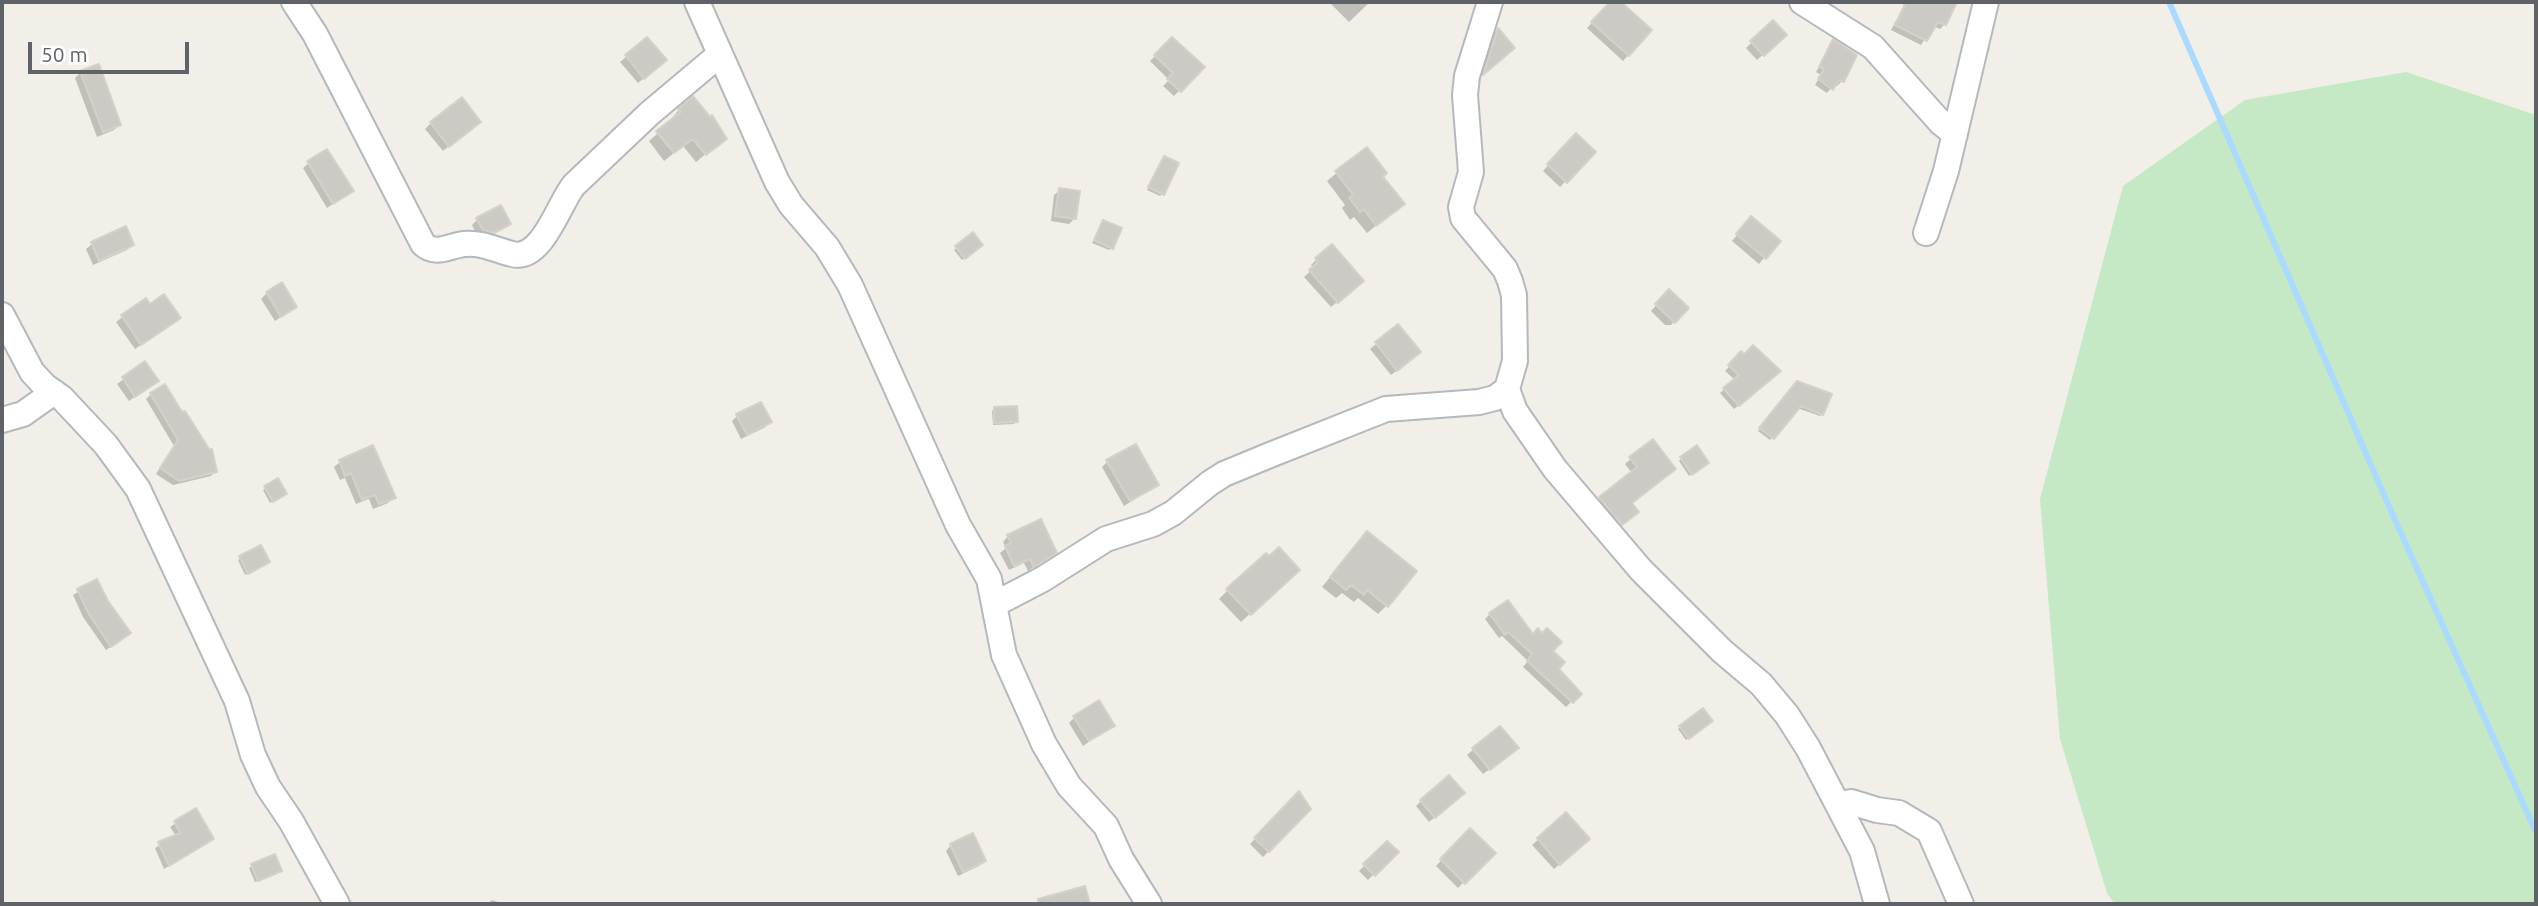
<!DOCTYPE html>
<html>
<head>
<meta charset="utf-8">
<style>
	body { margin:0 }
	#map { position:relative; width:2538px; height:906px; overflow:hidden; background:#f1efe8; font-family:Ubuntu,sans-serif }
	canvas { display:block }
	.frame { position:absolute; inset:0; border:4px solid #5f6368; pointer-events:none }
	.scale { position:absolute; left:28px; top:42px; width:161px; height:32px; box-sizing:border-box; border:4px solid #5f6368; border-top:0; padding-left:9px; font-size:21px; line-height:24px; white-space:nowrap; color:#5f6368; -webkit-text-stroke:5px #fff; paint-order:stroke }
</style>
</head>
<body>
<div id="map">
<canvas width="2538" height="906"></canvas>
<div class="frame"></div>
<div class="scale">50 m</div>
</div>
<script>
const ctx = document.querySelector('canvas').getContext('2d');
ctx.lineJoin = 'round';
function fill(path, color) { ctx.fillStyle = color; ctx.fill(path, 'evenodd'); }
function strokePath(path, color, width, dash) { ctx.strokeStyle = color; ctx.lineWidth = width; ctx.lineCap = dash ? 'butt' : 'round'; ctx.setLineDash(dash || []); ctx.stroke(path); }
const green = new Path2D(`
	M2406,72L2536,115V904H2115L2107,893L2060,739L2040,499L2123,186L2245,100Z`);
const shadow = new Path2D(`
	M1329,2H1370L1349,22Z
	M1611,2H1618L1650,31L1623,61L1587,28Z
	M1899,2H1955L1945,24L1940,29L1933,26L1921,45L1891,30L1904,5Z
	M1773,22L1784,35L1757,60L1746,48Z
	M1497,30L1507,53L1480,76L1492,35Z
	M647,39L659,66L638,83L620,62Z
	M1172,39L1202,67L1174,96L1163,86L1169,80L1150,61Z
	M1833,42L1855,55L1842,81L1837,86L1834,84L1827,93L1815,85L1821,75L1816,72Z
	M81,72L119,125L114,130L97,137L75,78Z
	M679,110L724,139L696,162L683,146L664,161L649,141L672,121L671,119Z
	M431,123L473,127L443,151L425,129Z
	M1576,136L1594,152L1560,187L1543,171Z
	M1366,149L1381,177L1402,204L1367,233L1354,217L1350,220L1342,208L1345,205L1327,181Z
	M1162,160V194L1160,196L1147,190Z
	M309,163L351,191L327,208L303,168Z
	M1060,190L1075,218L1069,224L1051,221L1054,195Z
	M477,220L509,224L487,238L477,235L472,225Z
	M1103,222L1111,248L1109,250L1092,243Z
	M1746,224L1778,241L1759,264L1732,241Z
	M125,229L132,244L127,250L93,265L86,249L92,244Z
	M972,234L981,245L962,260L954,250Z
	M1317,259L1356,286L1331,307L1304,277L1314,268L1311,265Z
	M1669,291L1687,308L1671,325H1665L1651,311Z
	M267,293L295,307L275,321L261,299Z
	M145,300L150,307L173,323L135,349L116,322Z
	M1398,326L1413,358L1391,375L1370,349Z
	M1741,354L1775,375L1734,409L1720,393L1735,380L1725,371Z
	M145,364L156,381L129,401L117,384Z
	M1798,383L1822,414L1820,416L1797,408L1770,440L1758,431Z
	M151,394L215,471L211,476L173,485L156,474L174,446L146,399Z
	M994,408L1016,421L1014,424L993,425L992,411Z
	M737,416L770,422L764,428L741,439L732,421Z
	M1652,441L1631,504L1632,517L1616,529L1594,504L1632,473L1625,464Z
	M372,448L393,497L388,503L373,509L369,499L356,504L345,478L340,480L334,467L340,462Z
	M1681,459L1704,465L1689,476L1679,461Z
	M1108,461L1157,485L1124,506L1102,467Z
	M278,481L283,496L270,503L263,490Z
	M1367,533L1387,605L1378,614L1358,598L1354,602L1342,593L1336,598L1322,587Z
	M1008,536L1054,552L1028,571L1024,563L1009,570L1000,553L1006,548L1003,542Z
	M261,547L268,562L245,575L238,560Z
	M1289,578L1241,622L1219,599L1228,590Z
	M97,581L124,638L106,650L83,617L73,595Z
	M1490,614L1532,636L1551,651L1556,669L1579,694L1566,707L1523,667L1528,661L1502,636L1499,638L1485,619Z
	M1075,717L1112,725L1083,746L1069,723Z
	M1708,723L1686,740L1678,729L1680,727Z
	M1499,728L1511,754L1483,774L1467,755Z
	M1299,794L1309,809L1263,857L1250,844Z
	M1457,799L1429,822L1416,806L1421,801Z
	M195,810L212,839L164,869L155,848L176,836L170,827Z
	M1566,815L1582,845L1554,869L1532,845Z
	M1470,831L1493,853L1458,888L1436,866Z
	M1387,843L1396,852L1368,880L1359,871Z
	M951,845L984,861L979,866L958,876L946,851Z
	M274,856L280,871L255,882L249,868Z
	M492,900L504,904H487Z`);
const stream = new Path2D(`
	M2169,2L2391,511L2536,832`);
const building = new Path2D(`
	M1610,2H1621L1652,30L1629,56L1591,22Z
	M1907,2H1957L1946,25L1938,22L1927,41L1895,25Z
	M1773,20L1787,35L1764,56L1750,41Z
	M1498,28L1515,48L1483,75Z
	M647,37L667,60L644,79L625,55Z
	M1172,37L1205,67L1181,92L1167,79L1173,73L1154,55Z
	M1833,39L1857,55L1844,82L1839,80L1833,90L1818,79L1824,69L1819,67Z
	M99,64L121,125L103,132L80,71Z
	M693,96L710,117L712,115L727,139L706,155L693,139L674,153L656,131L681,112L678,109Z
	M462,97L481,122L449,147L430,122Z
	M1576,133L1596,152L1567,183L1547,164Z
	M1367,147L1387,173L1383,177L1405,204L1376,226L1364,209L1360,212L1349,198L1353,195L1335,171Z
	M327,149L354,191L333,204L307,161Z
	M1164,156L1179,163L1164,195L1148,187Z
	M1059,188L1080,191L1076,219L1055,216Z
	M501,205L511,224L494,233L483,230L476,218Z
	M1751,216L1781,241L1766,259L1736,234Z
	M1103,220L1122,228L1113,249L1094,240Z
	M126,226L134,245L99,261L91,242Z
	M973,232L983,245L965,259L955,246Z
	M1332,244L1364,281L1338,303L1309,270L1318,262L1315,258Z
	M282,282L297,307L281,317L266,292Z
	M1669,289L1689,308L1675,323L1655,304Z
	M164,294L181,318L141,345L121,315L146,298L150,304Z
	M1398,324L1421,352L1397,371L1375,342Z
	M1753,345L1781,371L1739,406L1723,388L1739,375L1728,365L1741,351L1744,354Z
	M145,361L159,381L135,397L122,377Z
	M1797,381L1832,394L1823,415L1801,406L1774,439L1759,428Z
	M165,384L182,412L185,411L209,449H212L217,472L179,481L160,468L178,440L150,393Z
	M761,402L772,422L747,435L736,414Z
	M1017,406L1018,422L994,423V407Z
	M1653,439L1676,469L1632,503L1639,512L1622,525L1599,497L1637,467L1629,457Z
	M1136,444L1159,485L1130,501L1106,460Z
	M373,445L396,498L379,504L375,495L362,500L351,473L345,476L339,460Z
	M1697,445L1709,463L1692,475L1680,457Z
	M278,478L287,494L273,502L264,486Z
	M1041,519L1057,553L1034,567L1030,559L1014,566L1005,546L1011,543L1007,535Z
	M1367,531L1417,571L1388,607L1367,590L1364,595L1351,585L1346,590L1330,577Z
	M261,545L270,562L248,574L239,556Z
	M1279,547L1300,570L1251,615L1226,589L1266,553L1269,556Z
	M97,579L108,601L131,633L111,647L89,614L77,589Z
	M1508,600L1533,634L1538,628L1542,633L1547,628L1562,642L1553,651L1565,662L1559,669L1582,694L1573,703L1527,661L1532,654L1508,632L1505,635L1489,613Z
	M1099,700L1115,726L1089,741L1073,716Z
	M1703,708L1713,721L1689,739L1679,726Z
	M1500,726L1519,748L1490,770L1472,748Z
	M1449,775L1465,793L1435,818L1420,800Z
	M1299,791L1311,809L1269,852L1254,838Z
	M196,808L214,839L169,866L158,842L180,833L174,821Z
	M1566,812L1590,839L1560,865L1537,838Z
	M1470,828L1496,853L1465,884L1440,859Z
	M973,833L986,861L963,872L950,844Z
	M1387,841L1399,852L1375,876L1363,864Z
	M275,854L282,871L258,881L251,864Z
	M1085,886L1090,904H1038V899Z`);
const street = new Path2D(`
	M294,2L315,34L423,244C436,256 448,246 464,244C481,242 496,250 512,254C542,262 559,203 574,185L650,113L719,55
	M697,2L777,182L791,205L827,247L850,285L958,525L989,579L1004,655L1044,744L1069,786L1106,826L1121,859L1149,904
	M1802,2L1873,47L1941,123L1955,134
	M1926,233L1946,171L1986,2
	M2,315L32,372L45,386L62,398L106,445L138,489L237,701L253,755L268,787L291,821L337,904
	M1507,389L1515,411L1555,469L1641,570L1722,651L1761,684L1787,715L1808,748L1862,851L1877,904
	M2,420L23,414L54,392
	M995,604L1043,579L1106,539L1153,524L1173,513L1210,483L1224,474L1270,455L1386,409L1479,402L1495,398L1507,389L1515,361L1514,295L1510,281L1505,269L1463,218L1461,207L1471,172L1465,95L1467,76L1490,2
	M1838,804L1851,802L1877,810L1899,813L1929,831L1961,904`);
fill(green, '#c5e8c5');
fill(shadow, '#0003');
strokePath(stream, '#aadaff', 6);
fill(building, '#cccac5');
strokePath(building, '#d6d1c6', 2);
strokePath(street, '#b5b8bc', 28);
strokePath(street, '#fff', 24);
</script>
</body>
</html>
